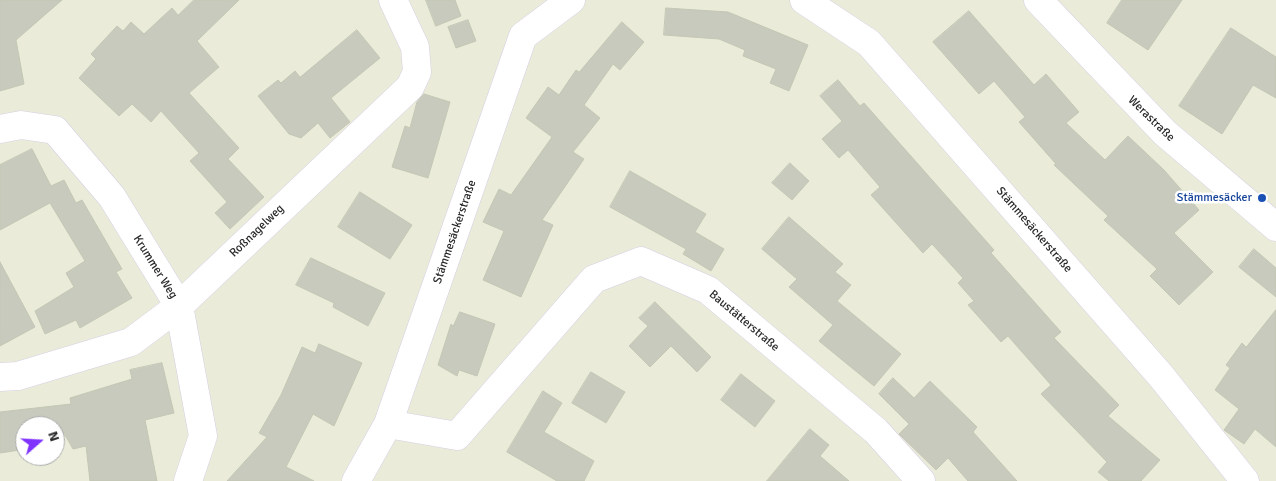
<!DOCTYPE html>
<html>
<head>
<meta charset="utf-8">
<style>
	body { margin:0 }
	#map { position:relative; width:1276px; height:481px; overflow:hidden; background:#eaecd9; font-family:Signika,sans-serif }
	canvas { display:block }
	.north { position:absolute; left:15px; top:416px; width:50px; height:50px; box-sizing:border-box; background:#fff; border:1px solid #a9a9a9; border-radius:50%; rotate:71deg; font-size:14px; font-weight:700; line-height:20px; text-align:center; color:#292929 }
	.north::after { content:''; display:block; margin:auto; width:18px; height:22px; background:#8033ff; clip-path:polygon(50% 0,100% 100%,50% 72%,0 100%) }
</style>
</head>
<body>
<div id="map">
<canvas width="1276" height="481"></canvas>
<div class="north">N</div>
</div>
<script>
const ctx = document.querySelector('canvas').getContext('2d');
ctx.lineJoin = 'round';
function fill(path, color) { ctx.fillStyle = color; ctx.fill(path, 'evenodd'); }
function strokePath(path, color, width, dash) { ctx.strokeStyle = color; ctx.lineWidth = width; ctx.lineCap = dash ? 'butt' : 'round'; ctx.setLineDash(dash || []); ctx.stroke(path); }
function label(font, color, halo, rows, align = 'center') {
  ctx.font = font + ' Signika,sans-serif'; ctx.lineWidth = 5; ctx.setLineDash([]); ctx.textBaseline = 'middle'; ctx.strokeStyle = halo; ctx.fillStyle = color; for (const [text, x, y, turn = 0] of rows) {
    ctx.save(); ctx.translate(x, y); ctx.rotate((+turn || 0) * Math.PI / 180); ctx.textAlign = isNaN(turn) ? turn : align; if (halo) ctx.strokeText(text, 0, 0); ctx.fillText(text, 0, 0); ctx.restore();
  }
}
const building = new Path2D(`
	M0,0H62L16,40L24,84L0,91Z
	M194,0H239L197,41L219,67L189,93L239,148L228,159L264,197L230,229L215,213L227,202L190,161L199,153L161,111L151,122L132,104L119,116L79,78L96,59L91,54L117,26L123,31L131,22L144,34L172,8L178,15Z
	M426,0H455L461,16L436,26Z
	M1122,0H1182L1148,50L1107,23Z
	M666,8L728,12L808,45L789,91L770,83L776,69L743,56L745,50L719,39L664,35Z
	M969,11L1034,85L1046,74L1079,112L1066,123L1105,160L1128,136L1164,170L1199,210L1174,233L1213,272L1179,305L1150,276L1157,269L1104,220L1108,216L1054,165L1056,164L1019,122L1025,117L994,81L979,94L933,42Z
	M468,20L476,41L456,48L448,27Z
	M622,22L644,42L620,70L613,64L584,105L600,118L573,152L584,159L542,220L553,225L521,297L483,280L504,231L483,222L499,189L511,195L552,137L526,118L548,87L559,95L576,70L579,72Z
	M1231,28L1276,57V98L1253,85L1222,134L1179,106Z
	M357,30L380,58L331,98L350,122L330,138L318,123L301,138L289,134L258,96L278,80L281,83L295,71L300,77Z
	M838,80L860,106L864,103L994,250L991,253L1061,332L1054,338L1119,405L1108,416L1160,460L1141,481H1109L1098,472L1107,462L1041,394L1051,385L1008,336L1001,342L968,305L974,301L958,283L963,278L932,244L923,253L871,195L880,187L848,150L839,158L822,139L842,121L820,96Z
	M424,94L450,102L428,178L392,167L405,126L410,128L417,102Z
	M32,149L51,186L64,180L76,203L82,200L122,269L116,272L132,298L80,328L76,320L45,334L35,311L74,287L66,273L85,261L50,203L0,230V165Z
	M790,163L809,181L792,200L772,183Z
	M630,171L706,214L695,232L724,249L711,271L683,254L686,249L610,207Z
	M360,192L412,225L390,259L338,227Z
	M789,217L843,264L835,272L851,285L837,301L901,354L874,386L819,341L833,325L789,287L797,279L762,249Z
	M1254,249L1276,268V297L1239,267Z
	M311,258L385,293L368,326L333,307L334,303L296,285Z
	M0,262L35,327L0,346Z
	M655,302L711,357L697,372L671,346L650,367L629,346L648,326L639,318Z
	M1276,310V447L1255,429L1244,444L1224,430L1239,409L1215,390L1230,368L1226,365L1242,343L1246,347Z
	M460,312L495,324L477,376L459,370L457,376L438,365L451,324L453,326Z
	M319,344L362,363L334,426L313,414L286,467L314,481H227L267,437L259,433L281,395L302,347L315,353Z
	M162,363L174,413L145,420L157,481H90L86,446L73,449L60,426H25V440L20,441V450L0,453V412L71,404L70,398L132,379L130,370Z
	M591,372L625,392L606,423L572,403Z
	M741,374L775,401L755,427L721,400Z
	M893,378L914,398L930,381L977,427L973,432L1017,481H968L948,458L936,470L899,434L909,424L879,394Z
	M543,391L562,403L544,432L594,461L584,481H557L507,452Z
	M810,429L829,445L820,456L849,481H767Z`);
const minor = new Path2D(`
	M804,0L869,43L1161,376L1245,481
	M1038,0L1165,133L1276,227
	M0,129L21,125L55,130L112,197L179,306L203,436L188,481
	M0,377L18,376L131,342L179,306L410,87L417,72L415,47L393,0
	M388,424L457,436L594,279L641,261L708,290L876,431L921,481
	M356,481L388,424L523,36L571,0`);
const markers = [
	[1262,198,5,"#1a4fb4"]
];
const streetNames = [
	["Werastraße",1151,119,44],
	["Stämmesäckerstraße",1034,230,49],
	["Roßnagelweg",257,231,-44],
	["Stämmesäckerstraße",455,232,-71],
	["Krummer Weg",155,267,58],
	["Baustätterstraße",744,321,40]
];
const transitNames = [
	["Stämmesäcker",1252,198]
];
fill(building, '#c7cabc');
strokePath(building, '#c3c7b3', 1);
strokePath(minor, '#d6cee3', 29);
strokePath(minor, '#fff', 28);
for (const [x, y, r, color] of markers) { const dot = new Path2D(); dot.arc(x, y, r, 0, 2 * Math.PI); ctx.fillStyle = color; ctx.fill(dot); strokePath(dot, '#fff', 2); }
label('12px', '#292929', '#fff', streetNames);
label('12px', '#164399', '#fff', transitNames, 'right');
</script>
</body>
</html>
